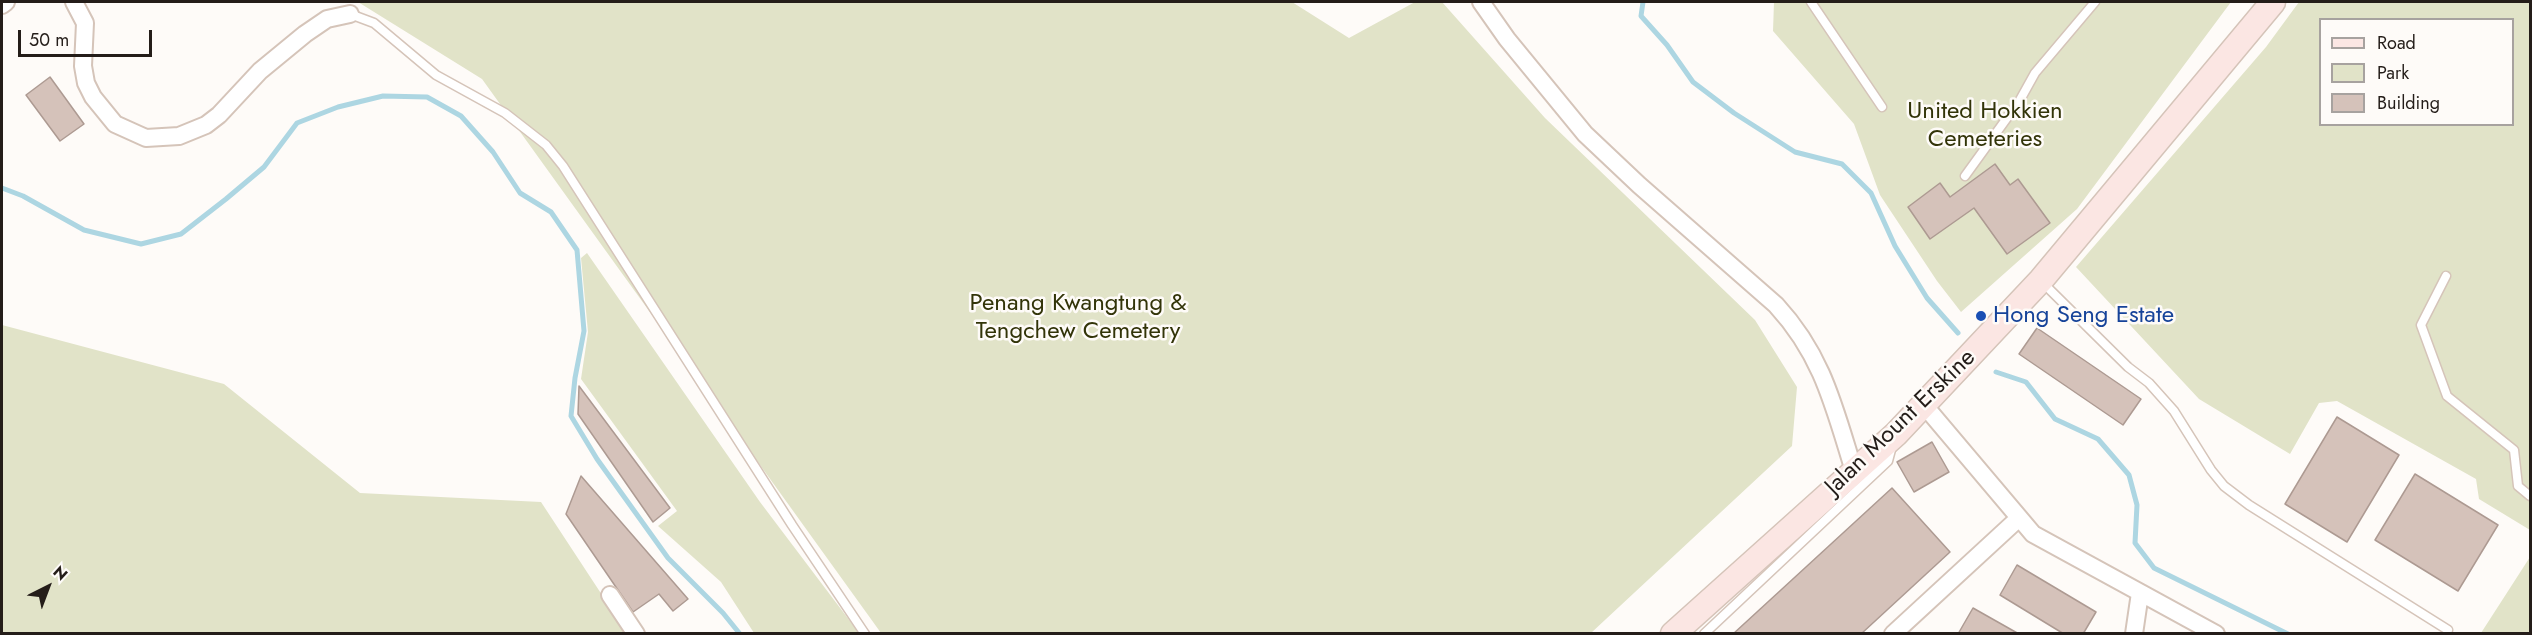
<!DOCTYPE html>
<html>
<head>
<meta charset="utf-8">
<style>
	body { margin:0 }
	#map { position:relative; width:2532px; height:635px; overflow:hidden; background:#fefbf8; font-family:Jost,sans-serif }
	canvas { display:block }
	.frame { position:absolute; inset:0; border:3px solid #241d19; pointer-events:none }
	.legend { position:absolute; left:2319px; top:18px; width:195px; height:108px; box-sizing:border-box; background:#fefbf8; border:2px solid #a7a29f; margin:0; padding:8px 10px; list-style:none; font-size:18px; color:#241d19 }
	.legend li { display:flex; align-items:center; gap:12px; height:30px }
	.legend b { width:30px; border:2px solid #a7a29f }
	.north { position:absolute; left:18px; top:557px; width:60px; height:60px; -webkit-text-stroke:4px #fefbf8; paint-order:stroke; rotate:42deg; font-size:16px; font-weight:700; line-height:24px; text-align:center; color:#241d19 }
	.north::after { content:''; display:block; margin:auto; width:21px; height:27px; background:#241d19; clip-path:polygon(50% 0,100% 100%,50% 72%,0 100%) }
	.scale { position:absolute; left:18px; top:30px; width:134px; height:27px; box-sizing:border-box; border:3px solid #241d19; border-top:0; padding-left:8px; font-size:18px; line-height:21px; white-space:nowrap; color:#241d19; -webkit-text-stroke:4px #fefbf8; paint-order:stroke }
</style>
</head>
<body>
<div id="map">
<canvas width="2532" height="635"></canvas>
<div class="frame"></div>
<ul class="legend">
<li><b style="height:8px;background:#fbe6e3"></b>Road</li>
<li><b style="height:16px;background:#e1e3c8"></b>Park</li>
<li><b style="height:16px;background:#d5c2ba"></b>Building</li>
</ul>
<div class="north">N</div>
<div class="scale">50 m</div>
</div>
<script>
const ctx = document.querySelector('canvas').getContext('2d');
ctx.lineJoin = 'round';
function fill(path, color) { ctx.fillStyle = color; ctx.fill(path, 'evenodd'); }
function strokePath(path, color, width, dash) { ctx.strokeStyle = color; ctx.lineWidth = width; ctx.lineCap = dash ? 'butt' : 'round'; ctx.setLineDash(dash || []); ctx.stroke(path); }
function label(font, color, halo, rows, align = 'center') {
  ctx.font = font + ' Jost,sans-serif'; ctx.lineWidth = 5; ctx.setLineDash([]); ctx.textBaseline = 'middle'; ctx.strokeStyle = halo; ctx.fillStyle = color; for (const [text, x, y, turn = 0] of rows) {
    ctx.save(); ctx.translate(x, y); ctx.rotate((+turn || 0) * Math.PI / 180); ctx.textAlign = isNaN(turn) ? turn : align; if (halo) ctx.strokeText(text, 0, 0); ctx.fillText(text, 0, 0); ctx.restore();
  }
}
const green = new Path2D(`
	M358,2H1292L1349,38L1415,2H1442L1545,118L1755,320L1797,387L1792,446L1591,633H881L482,79Z
	M1774,2H2231L2077,209L1961,312L1937,281L1880,195L1854,124L1773,31Z
	M2299,2H2530V530L2479,499L2476,479L2337,401L2319,403L2290,454L2199,399L2076,267L2266,47ZM2320,20H2512V124H2320Z
	M587,253L760,502L859,633H754L721,582L658,526L677,511L581,379L588,332L581,258Z
	M2,325L224,384L360,493L541,502L627,633H2Z
	M2530,557V633H2481Z`);
const stream = new Path2D(`
	M1643,2L1641,16L1667,45L1693,82L1734,113L1795,152L1842,164L1871,193L1895,246L1927,298L1958,333
	M2,188L23,196L84,230L141,244L181,234L226,199L264,167L297,123L338,107L383,96L427,97L461,116L493,152L520,193L551,212L577,250L584,331L575,378L571,416L597,459L668,558L723,613L740,634
	M1996,372L2026,382L2055,419L2098,439L2129,475L2137,505L2135,543L2154,568L2288,634`);
const building = new Path2D(`
	M50,77L84,124L60,141L26,95Z
	M1995,164L2010,185L2018,179L2050,223L2007,254L1974,208L1930,239L1908,207L1940,183L1950,197Z
	M2037,328L2141,399L2123,425L2019,354Z
	M579,386L670,508L653,522L578,414Z
	M2337,417L2399,455L2347,542L2285,504Z
	M1932,442L1949,472L1914,492L1897,462Z
	M2415,474L2498,525L2458,591L2375,540Z
	M581,476L688,599L673,611L659,594L633,612L566,514Z
	M1892,488L1950,552L1861,634H1733Z
	M2017,565L2096,612L2083,634H2064L2000,595Z
	M1973,608L2019,634H1958Z`);
const lane = new Path2D(`
	M1811,2L1882,107
	M350,14L374,23L436,75L505,113L546,145L563,166L792,525L865,634
	M1965,176L2020,100L2035,73L2095,2
	M2446,276L2421,325L2447,396L2514,450L2518,486L2530,496
	M2041,281L2128,367L2149,383L2174,411L2211,470L2224,486L2249,505L2448,630
	M1704,634L1888,461L1892,446`);
const street = new Path2D(`
	M74,2L85,23L83,66L86,83L93,97L115,124L146,138L179,136L206,125L219,115L260,71L305,34L327,19L350,14
	M1481,2L1507,39L1585,134L1639,185L1776,305C1823,356 1834,407 1854,471
	M2,5L6,2
	M1924,405L2033,534L2216,634
	M610,595L636,634
	M1893,634L2019,518
	M2134,634L2140,593`);
const secondary = new Path2D(`
	M1673,634L1896,434L2041,280L2273,2`);
const markers = [
	[1981,316,6,"#1a4fb4"]
];
const parkNames = [
	["United Hokkien",1985,112],
	["Cemeteries",1985,140],
	["Penang Kwangtung &",1078,304],
	["Tengchew Cemetery",1078,332]
];
const transitNames = [
	["Hong Seng Estate",1993,316]
];
const streetNames = [
	["Jalan Mount Erskine",1901,423,-44]
];
fill(green, '#e1e3c8');
strokePath(stream, '#add6e2', 5);
fill(building, '#d5c2ba');
strokePath(building, '#ad9a92', 1.5);
strokePath(lane, '#d5c4b9', 11);
strokePath(street, '#d5c4b9', 20);
strokePath(secondary, '#d5c4b9', 27);
strokePath(lane, '#fff', 8);
strokePath(street, '#fff', 16);
strokePath(secondary, '#fbe6e3', 24);
for (const [x, y, r, color] of markers) { const dot = new Path2D(); dot.arc(x, y, r, 0, 2 * Math.PI); ctx.fillStyle = color; ctx.fill(dot); strokePath(dot, '#fefbf8', 2); }
label('24px', '#323408', '#fefbf8', parkNames);
label('24px', '#164399', '#fefbf8', transitNames, 'left');
label('24px', '#241d19', '#fefbf8', streetNames);
</script>
</body>
</html>
